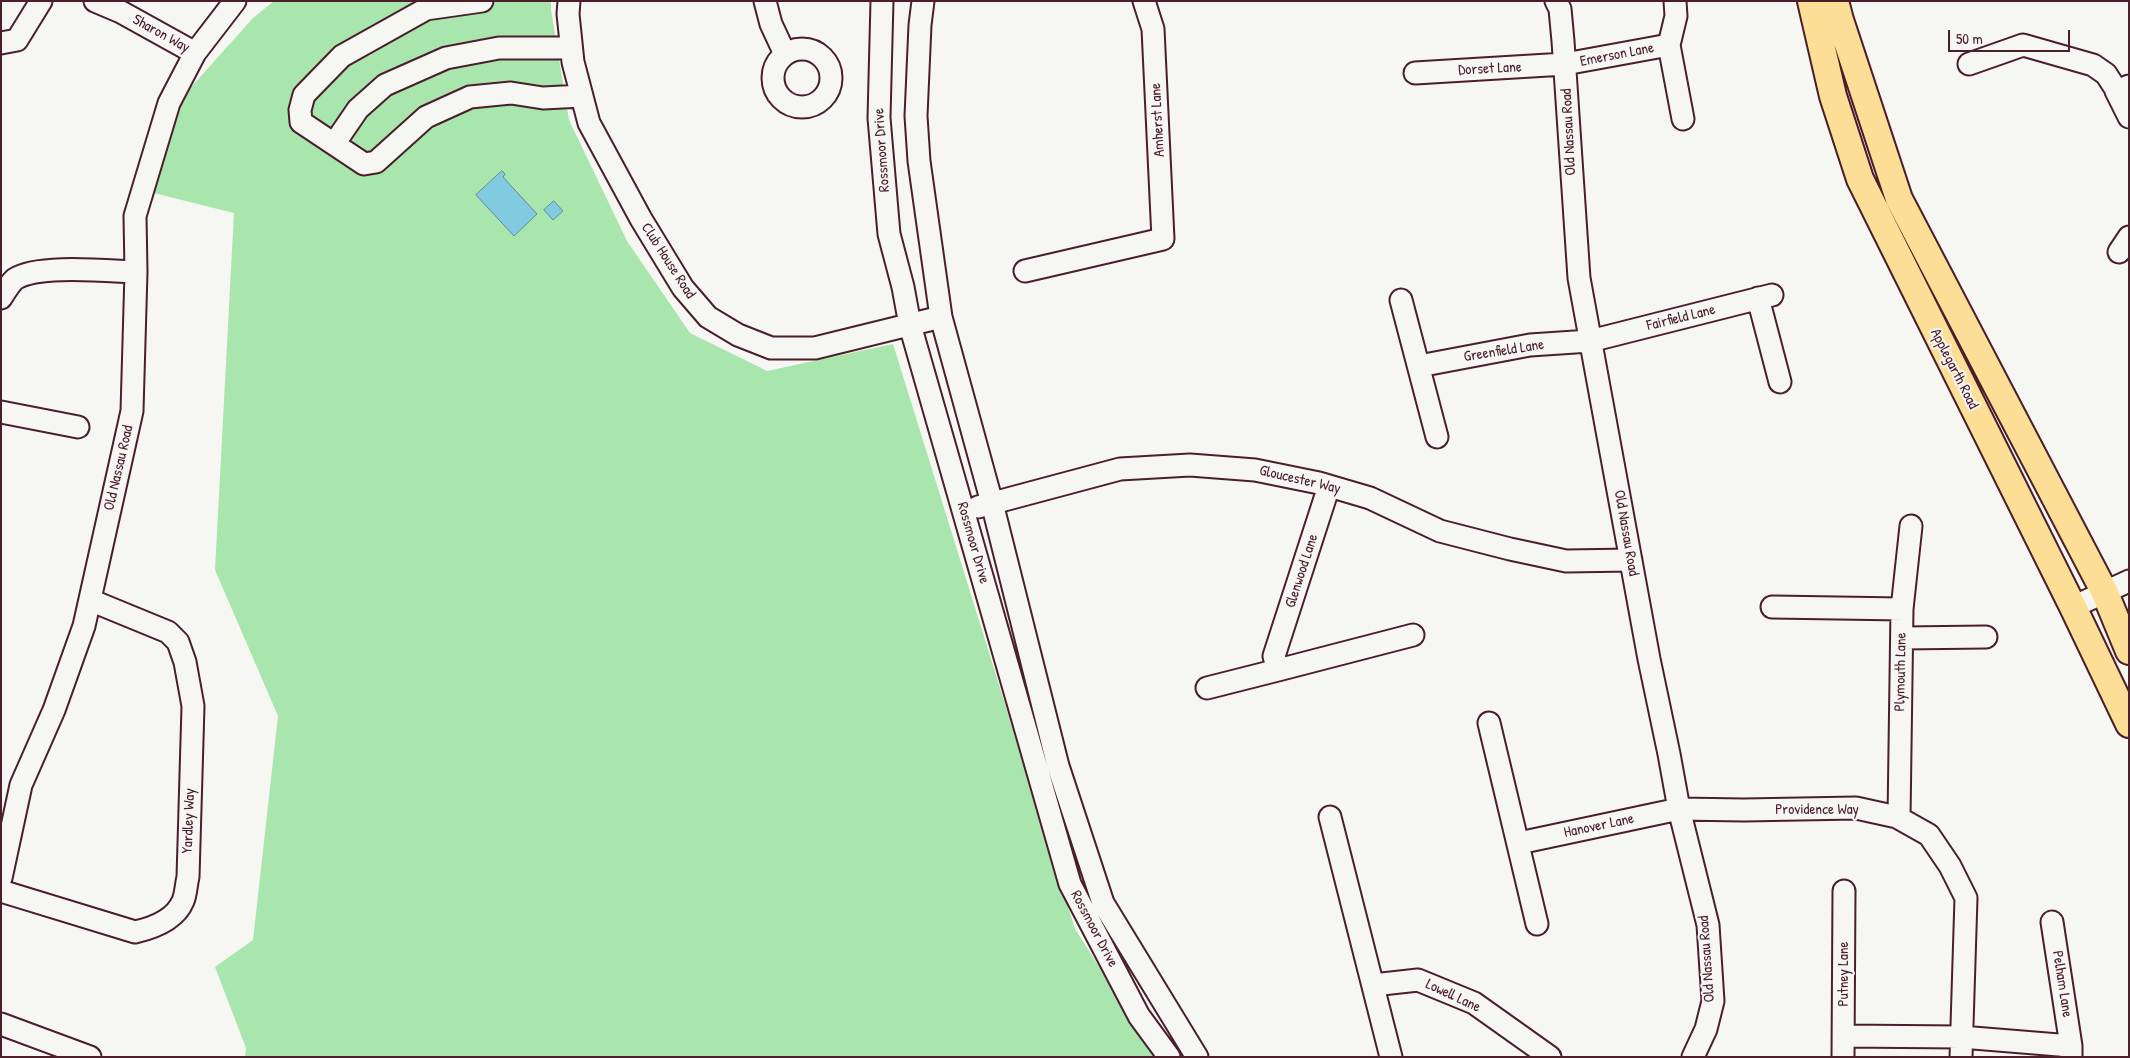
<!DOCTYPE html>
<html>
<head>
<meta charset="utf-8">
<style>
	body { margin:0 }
	#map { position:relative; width:2130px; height:1058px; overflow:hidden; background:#f6f6f2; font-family:"Patrick Hand",sans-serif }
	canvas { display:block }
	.frame { position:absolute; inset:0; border:2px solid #4a1f2b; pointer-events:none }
	.scale { position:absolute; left:1948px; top:30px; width:122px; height:22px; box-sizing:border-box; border:2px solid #4a1f2b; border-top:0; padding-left:6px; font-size:15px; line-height:18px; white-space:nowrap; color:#4a1f2b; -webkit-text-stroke:4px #f6f6f2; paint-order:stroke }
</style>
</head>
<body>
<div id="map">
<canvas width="2130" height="1058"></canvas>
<div class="frame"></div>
<div class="scale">50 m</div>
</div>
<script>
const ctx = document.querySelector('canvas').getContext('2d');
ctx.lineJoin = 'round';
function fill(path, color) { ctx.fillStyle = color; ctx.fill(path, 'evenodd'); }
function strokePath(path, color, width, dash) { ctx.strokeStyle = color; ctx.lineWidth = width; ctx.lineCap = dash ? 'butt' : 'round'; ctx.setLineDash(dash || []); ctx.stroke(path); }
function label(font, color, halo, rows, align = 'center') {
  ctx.font = font + ' "Patrick Hand",sans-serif'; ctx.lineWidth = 4; ctx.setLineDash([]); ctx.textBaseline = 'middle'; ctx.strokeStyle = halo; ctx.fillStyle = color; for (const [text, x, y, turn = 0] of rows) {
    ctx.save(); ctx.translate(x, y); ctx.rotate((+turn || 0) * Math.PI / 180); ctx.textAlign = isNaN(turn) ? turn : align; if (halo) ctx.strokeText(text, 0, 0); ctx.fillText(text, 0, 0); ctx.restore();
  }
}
const green = new Path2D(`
	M274,1H551V10L569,120L627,241L690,333L767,371L893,344L1075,929L1157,1057H245L246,1048L215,967L253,940L278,716L215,570L234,213L146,191L167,114L253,18Z`);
const water = new Path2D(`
	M502,171L505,174L503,177L537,214L514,236L476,195Z
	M554,201L563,211L553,220L544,210Z`);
const minor = new Path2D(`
	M95,1L121,12L195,53
	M482,1L426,9L342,56L304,95L300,110L301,122L364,164L376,162L426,117L470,97L511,93L543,98L582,96
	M569,1L568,14L573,62L589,123L641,219L683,288L708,317L738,335L771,348H815L941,317
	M765,1L771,24L785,54
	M882,1L879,118L889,234L903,287L910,325L1070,884L1139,1016L1169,1057
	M923,1L920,25L916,116L919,161L941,317L992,503L1058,766L1103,903L1197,1057
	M1556,1L1560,9L1563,41L1579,278L1649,659L1669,754L1679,809L1708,925L1713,1001L1706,1029L1693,1057
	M1675,1L1676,16L1669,45L1683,119
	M1,43L17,40L41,1
	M773 78a29 29 0 1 1 58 0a29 29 0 1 1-58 0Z
	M1969,64L2023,45L2093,65L2106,74L2117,91
	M1415,73L1565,64L1669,45
	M2129,86L2116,91L2129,117
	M334,144L358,109L385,85L446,58L499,48H571
	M2119,252L2129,237
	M1025,271L1163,239L1153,29L1144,1
	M1,298C5,292 10,283 15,279C37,264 108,271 136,272
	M1758,298L1780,382
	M1401,300L1437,437
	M1419,366L1530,345L1590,341L1772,295
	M1,412L78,427
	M1329,486L1274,656L1278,670L1413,635
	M978,507L1120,469L1190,465L1255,470L1319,483L1370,498L1440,531L1510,549L1566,561L1631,560
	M1772,607L1902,609
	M2073,607L2129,581
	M1902,638L1986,637
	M1207,688L1278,670
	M1489,723L1537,924
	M1330,817L1391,1057
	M1899,818L1902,609L1911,526
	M1519,843L1679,809L1744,810L1856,808L1897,817L1929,835L1950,866L1966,898L1961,1057
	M1,878L21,785L54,710L84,626L132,411L136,272L135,216L169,103L195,53L235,1
	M1,891L135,932C153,928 175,920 183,901C186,894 186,885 188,877L193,706L185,662L178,642L168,632L90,600
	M2052,922L2071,1046V1057
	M1373,985L1418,980L1474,1003L1550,1057
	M1,1024L90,1057
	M1844,1036L1961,1037L2071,1046
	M1843,1057L1844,891`);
const major = new Path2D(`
	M1811,1L1833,96L1860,179L2073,607L2129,724
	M1835,1L1840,20L1899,199L2105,593L2129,651`);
const streetNames = [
	["Sharon Way",161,34,29],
	["Emerson Lane",1617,55,-11],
	["Dorset Lane",1490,69,-3],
	["Amherst Lane",1158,120,-93],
	["Old Nassau Road",1569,132,-93],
	["Rossmoor Drive",882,150,-94],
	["Club House Road",668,261,57],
	["Fairfield Lane",1681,318,-14],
	["Greenfield Lane",1504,351,-9],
	["Applegarth Road",1954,369,63],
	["Old Nassau Road",119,468,-77],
	["Gloucester Way",1300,480,13],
	["Old Nassau Road",1626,533,80],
	["Rossmoor Drive",973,543,74],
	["Glenwood Lane",1302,571,-72],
	["Plymouth Lane",1901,672,-89],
	["Providence Way",1817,810],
	["Yardley Way",189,821,-88],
	["Hanover Lane",1599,826,-12],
	["Rossmoor Drive",1094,929,62],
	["Old Nassau Road",1707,959,-94],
	["Putney Lane",1844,974,-90],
	["Pelham Lane",2062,984,81],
	["Lowell Lane",1453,996,25]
];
fill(green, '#a8e6ad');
fill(water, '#81cbe1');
strokePath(water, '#6b8698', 1);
strokePath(minor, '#4a1f2b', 25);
strokePath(major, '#4a1f2b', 30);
strokePath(minor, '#f6f6f2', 21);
strokePath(major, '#fdde96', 26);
label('15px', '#4a1f2b', '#f6f6f2', streetNames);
</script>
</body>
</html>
